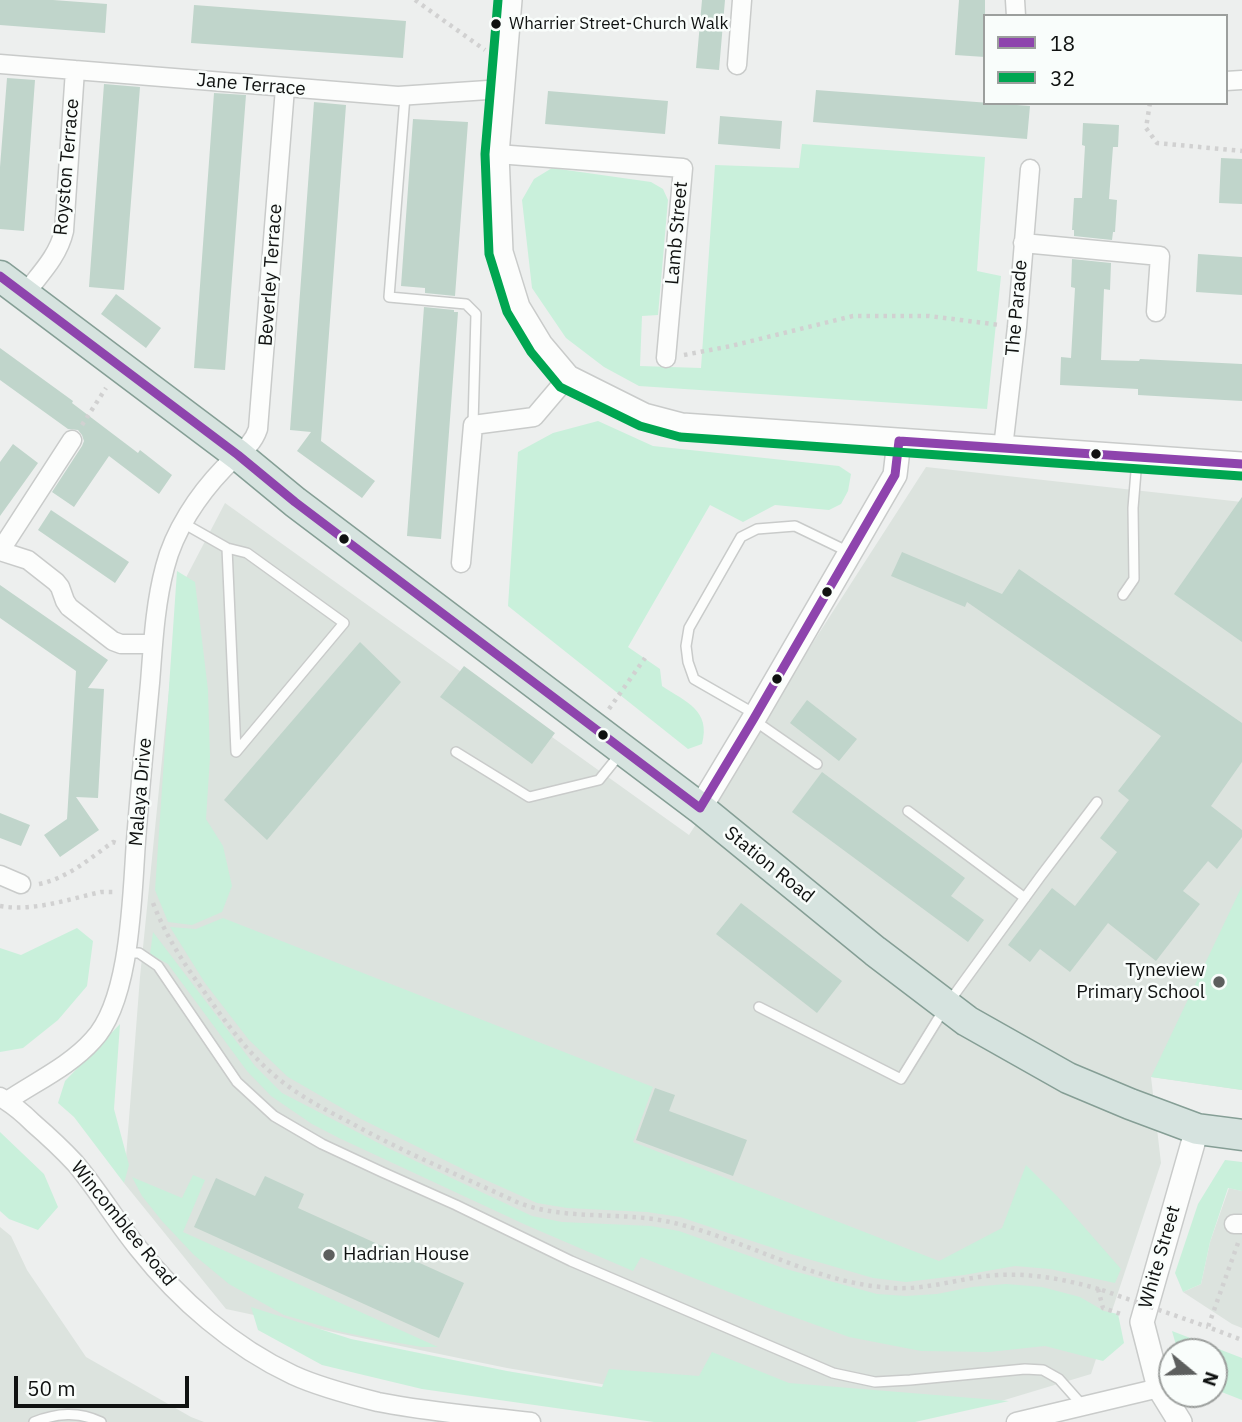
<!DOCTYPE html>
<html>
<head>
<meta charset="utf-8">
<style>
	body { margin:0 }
	#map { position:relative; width:1242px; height:1422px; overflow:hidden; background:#edefee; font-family:"IBM Plex Sans",sans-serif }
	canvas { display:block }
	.legend { position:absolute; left:983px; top:14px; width:245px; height:91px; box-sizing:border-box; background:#f9fdfb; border:2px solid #9c9f9d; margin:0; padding:9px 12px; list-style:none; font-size:21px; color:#101211 }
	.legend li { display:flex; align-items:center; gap:14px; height:35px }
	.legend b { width:35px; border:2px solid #9c9f9d }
	.north { position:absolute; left:1158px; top:1338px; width:70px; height:70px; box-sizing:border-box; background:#f9fdfb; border:2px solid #9c9f9d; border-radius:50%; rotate:109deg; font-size:19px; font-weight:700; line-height:28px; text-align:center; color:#101211 }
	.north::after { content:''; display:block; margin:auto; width:24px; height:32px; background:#5d5f5e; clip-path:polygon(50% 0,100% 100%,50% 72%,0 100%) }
	.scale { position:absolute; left:14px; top:1376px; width:175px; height:32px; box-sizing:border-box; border:4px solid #101211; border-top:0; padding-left:9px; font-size:21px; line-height:24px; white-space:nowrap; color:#101211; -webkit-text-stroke:5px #f9fdfb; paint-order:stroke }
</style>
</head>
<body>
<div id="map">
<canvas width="1242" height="1422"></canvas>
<ul class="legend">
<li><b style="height:9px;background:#8e44ad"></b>18</li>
<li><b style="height:9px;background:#00a651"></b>32</li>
</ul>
<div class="north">N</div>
<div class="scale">50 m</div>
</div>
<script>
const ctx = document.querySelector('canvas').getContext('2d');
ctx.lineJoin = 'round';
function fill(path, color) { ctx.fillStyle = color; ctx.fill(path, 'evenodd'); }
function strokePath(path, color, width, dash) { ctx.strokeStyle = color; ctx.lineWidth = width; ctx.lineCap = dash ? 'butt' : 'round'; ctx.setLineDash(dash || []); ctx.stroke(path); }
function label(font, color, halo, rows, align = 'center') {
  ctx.font = font + ' "IBM Plex Sans",sans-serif'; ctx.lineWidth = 5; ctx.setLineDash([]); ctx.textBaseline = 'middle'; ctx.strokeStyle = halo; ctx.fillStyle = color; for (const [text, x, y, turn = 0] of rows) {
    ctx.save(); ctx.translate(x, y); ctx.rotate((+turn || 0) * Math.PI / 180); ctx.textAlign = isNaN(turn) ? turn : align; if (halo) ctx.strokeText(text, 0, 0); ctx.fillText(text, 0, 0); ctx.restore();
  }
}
const built = new Path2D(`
	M926,467L1242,502V1090L1151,1077L1161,1163L1091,1374L988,1405L701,1401L507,1368L352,1336L226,1309L124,1183L140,977L179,591L225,503L689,835Z
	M1229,1188L1242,1191V1328L1232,1324L1183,1292L1201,1284L1210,1242Z
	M0,1227L11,1236L27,1270L86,1357L191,1417L204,1422H0Z`);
const green = new Path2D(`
	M802,144L985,157L977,271L1001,276L987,409L639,386L604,367L566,338L532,288L522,200L534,179L552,168L651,182L663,189L668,200L658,315L642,316L640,366L701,368L715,165L799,168Z
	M598,421L653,446L839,466L851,474L848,491L841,504L829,510L775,505L743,522L710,505L628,647L660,669L662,686C686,702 711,710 702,744L688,749L508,606L518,452L553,433Z
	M177,571L195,582L208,690L210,757L206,819L223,846L232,886L222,912L192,925L168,922L155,890Z
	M1242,886V1090L1151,1077Z
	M223,918L653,1087L633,1142L939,1261L1002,1228L1026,1165L1057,1196L1121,1269L1115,1283L1050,1269L1015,1266L964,1275L906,1282L873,1278L791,1254L680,1217L647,1212L567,1208L537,1203L479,1177L361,1119L288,1077L249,1040L205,983L170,927L196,929Z
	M77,928L93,941L87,986L58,1020L23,1048L0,1052V948L21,955Z
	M153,932L255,1066L282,1093L388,1148L532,1216L562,1222L651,1226L679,1231L786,1269L877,1294L906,1296L937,1294L972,1287L1006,1284L1042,1287L1080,1297L1104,1311L1118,1314L1124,1343L1103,1361L1045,1346L989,1352L921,1351L849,1337L769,1308L641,1257L633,1271L526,1225L339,1138L312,1124L271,1096L247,1071L168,964L150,954Z
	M120,1024L114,1109L129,1165L124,1183L74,1117L58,1103L65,1081Z
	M0,1132L44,1174L58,1207L38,1230L9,1219L0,1211Z
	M1225,1160L1242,1162V1191L1228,1188L1210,1242L1201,1284L1183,1292L1175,1273L1198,1204Z
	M193,1175L205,1180L183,1232L438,1347H422L381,1340L342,1332L284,1315L229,1284L194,1255L162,1221L142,1196L132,1177L182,1198Z
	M251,1307L351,1339L507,1371L602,1387L609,1369L699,1376L712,1352L789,1383L1009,1401L915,1422H654L422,1389L322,1365L258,1330Z
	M1172,1331L1242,1358V1400L1214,1389V1352H1178Z`);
const building = new Path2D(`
	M0,0H53L107,4L105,33L0,25Z
	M702,0H725L719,70L696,68Z
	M959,0H985V57L955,55Z
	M194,5L406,21L403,58L191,43Z
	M7,78L35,80L24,231L0,229V167Z
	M104,84L140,87L124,290L89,287Z
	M816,90L1030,106L1027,139L813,122Z
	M548,91L668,101L665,134L545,124Z
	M214,93L246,95L225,370L194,368Z
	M314,102L346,105L321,441L375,481L362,498L297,451L311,432L290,430Z
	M720,116L782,121L780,149L718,144Z
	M413,119L468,122L455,296L425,293V288L401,286Z
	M1083,123L1119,125L1118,147H1113L1109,199L1117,200L1115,232H1113L1112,240L1074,236V230H1072L1074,198H1082L1085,146L1082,145Z
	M1221,158L1242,159V204L1219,203Z
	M1198,254L1242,257V295L1196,292Z
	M1072,259L1111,263L1110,290L1104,289L1101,360L1139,361L1140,359L1242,364V401L1138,395V389L1060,385L1061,357L1071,358L1075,288L1071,287Z
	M116,294L161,328L146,348L101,314Z
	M424,307L454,310V312H458L441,539L407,536Z
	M0,348L73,401L72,403L138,453L140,450L172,475L159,494L109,456L74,507L52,492L82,446L84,441L82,435L78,430L68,429L0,380Z
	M13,444L38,463L0,516V462Z
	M1242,497V642L1174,594Z
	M51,510L129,562L115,583L38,530Z
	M902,552L1002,594L1019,569L1242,723V762L1211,806L1242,830V837L1217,869L1208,861L1183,891L1200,904L1156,961L1108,923L1070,972L1040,949L1030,962L1008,945L1052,888L1075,906L1117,852L1100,838L1129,800L1118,791L1161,736L967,602L965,607L891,576Z
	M0,585L108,660L88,688L104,689L98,798L76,797L99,830L60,857L44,835L67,819L76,671L0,618Z
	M360,642L401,682L267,840L224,800Z
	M464,666L555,733L532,764L440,697Z
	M807,700L857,739L839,761L790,723Z
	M822,772L965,878L951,896L984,920L968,942L792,812Z
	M0,813L30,825L21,846L0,838Z
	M741,903L842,981L817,1013L716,934Z
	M655,1088L675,1095L669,1111L747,1140L733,1176L636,1140Z
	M265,1176L304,1194L298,1208L464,1283L439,1338L194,1227L216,1178L255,1196Z`);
const path = new Path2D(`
	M415,0L485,50
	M1150,103L1146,128L1157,143L1242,151
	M684,355L731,346L853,316H929L1000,325
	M82,425L106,388
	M609,709L645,658
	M39,884C68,878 89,859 113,842L116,843
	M153,903C166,936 182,961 203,990C224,1020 246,1051 274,1075C297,1095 324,1109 351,1123C405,1153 463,1177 519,1203C568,1221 620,1211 670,1222C746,1239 815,1284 893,1288C929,1290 963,1277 998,1275C1034,1273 1068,1280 1102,1290
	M0,906C33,912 69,899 101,892H113
	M1238,1243L1208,1327L1242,1340
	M1098,1289L1103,1308L1121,1314`);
const service = new Path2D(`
	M405,96L389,297L466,304L476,314L473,425
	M183,523L227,548L247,553L344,623L236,752L227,548
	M1123,595L1134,579L1133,508L1137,459
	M755,714L694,679L688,662L686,646L689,628L741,537L757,529L795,526L849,552
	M755,721L817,764
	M456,752L529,797L599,780L620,754
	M908,811L1025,898
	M125,953H139L158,966L237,1082L274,1116L322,1144L382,1172L456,1205L571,1261L833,1373L875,1382L910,1380L1025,1369L1043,1370L1059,1379L1083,1406
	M759,1007L901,1079L946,1006L1040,877L1097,802
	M34,1422C57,1413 78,1411 101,1422`);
const minor = new Path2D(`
	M1015,0L1016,16
	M0,64L398,96L503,89
	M737,65L742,0
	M1226,81L1242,80
	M497,154L683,168L666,358
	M1023,243L1160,256L1156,312
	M24,295C39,275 58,257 64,231L75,70
	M1003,448L1017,327L1030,169
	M0,551L28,560L56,582L60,587L65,601L69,607L113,641L121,644H153
	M0,551L72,440
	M461,563L473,425L534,417L568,377
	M0,875L21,884
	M0,1097C12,1104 23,1113 33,1123C48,1136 62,1149 75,1163C98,1190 116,1221 138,1248C179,1300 233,1347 293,1375C319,1387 350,1395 378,1402C428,1412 480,1416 531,1422
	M7,1101C35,1082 70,1066 93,1040C131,1000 132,895 136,841C140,788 145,736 150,683C153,645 155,604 165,567C174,531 198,495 224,468C237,455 252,447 258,429L285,88
	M1234,1224H1242
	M1016,1422L1159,1388`);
const tertiary = new Path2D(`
	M510,0L497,154L501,252L518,307L541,345L568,377L644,415L682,425L1242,464
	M700,808L753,720L895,475L899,441
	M1180,1422L1159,1388L1142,1322L1197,1129`);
const primary = new Path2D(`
	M0,276L238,455L295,502L700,808L875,951L967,1021L1068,1078L1130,1104L1197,1129L1242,1135`);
const pathBridge = new Path2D(`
	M1102,1290L1208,1327`);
const bus1 = new Path2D(`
	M0,276L238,455L295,502L700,808
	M899,441L1242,464
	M700,808L753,720L895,475L899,441`);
const bus2 = new Path2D(`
	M498,0L485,154L489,254L507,312L531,352L560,387L640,426L680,437L1241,476`);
const markers = [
	[496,24,6,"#101211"],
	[1096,454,6,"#101211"],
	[344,539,6,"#101211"],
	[827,592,6,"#101211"],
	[777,679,6,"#101211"],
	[603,735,6,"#101211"],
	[1219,982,7,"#5d5f5e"],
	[329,1255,7,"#5d5f5e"]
];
const busNames = [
	["Wharrier Street-Church Walk",509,24]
];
const streetNames = [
	["Jane Terrace",251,85,5],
	["Royston Terrace",67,167,-85],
	["Lamb Street",677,233,-85],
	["Beverley Terrace",271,275,-86],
	["The Parade",1017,308,-85],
	["Malaya Drive",141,792,-85],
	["Station Road",769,865,39],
	["Wincomblee Road",123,1224,51],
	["White Street",1160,1257,-74]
];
const poiNames = [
	["Tyneview",1205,971],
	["Primary School",1205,993],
	["Hadrian House",343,1255,"left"]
];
fill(built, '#dce3de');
fill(green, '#c9f0db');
fill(building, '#c0d5cb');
strokePath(service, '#c9cbca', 12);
strokePath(minor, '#c9cbca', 21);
strokePath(tertiary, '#c9cbca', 26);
strokePath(primary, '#859e95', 33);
strokePath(path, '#d1d1d1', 4.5, [3.5, 5]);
strokePath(service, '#fcfdfc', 9);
strokePath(minor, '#fcfdfc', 18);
strokePath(tertiary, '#fcfdfc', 23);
strokePath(primary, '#d6e3df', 30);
strokePath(pathBridge, '#d1d1d1', 4.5, [3.5, 5]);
strokePath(bus1, '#8e44ad', 9);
strokePath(bus2, '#00a651', 9);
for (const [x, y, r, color] of markers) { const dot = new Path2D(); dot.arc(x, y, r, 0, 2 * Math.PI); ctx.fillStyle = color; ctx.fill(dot); strokePath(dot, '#f9fdfb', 2.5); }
label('17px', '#101211', '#f9fdfb', busNames, 'left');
label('19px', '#101211', '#f9fdfb', streetNames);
label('19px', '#101211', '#f9fdfb', poiNames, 'right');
</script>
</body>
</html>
